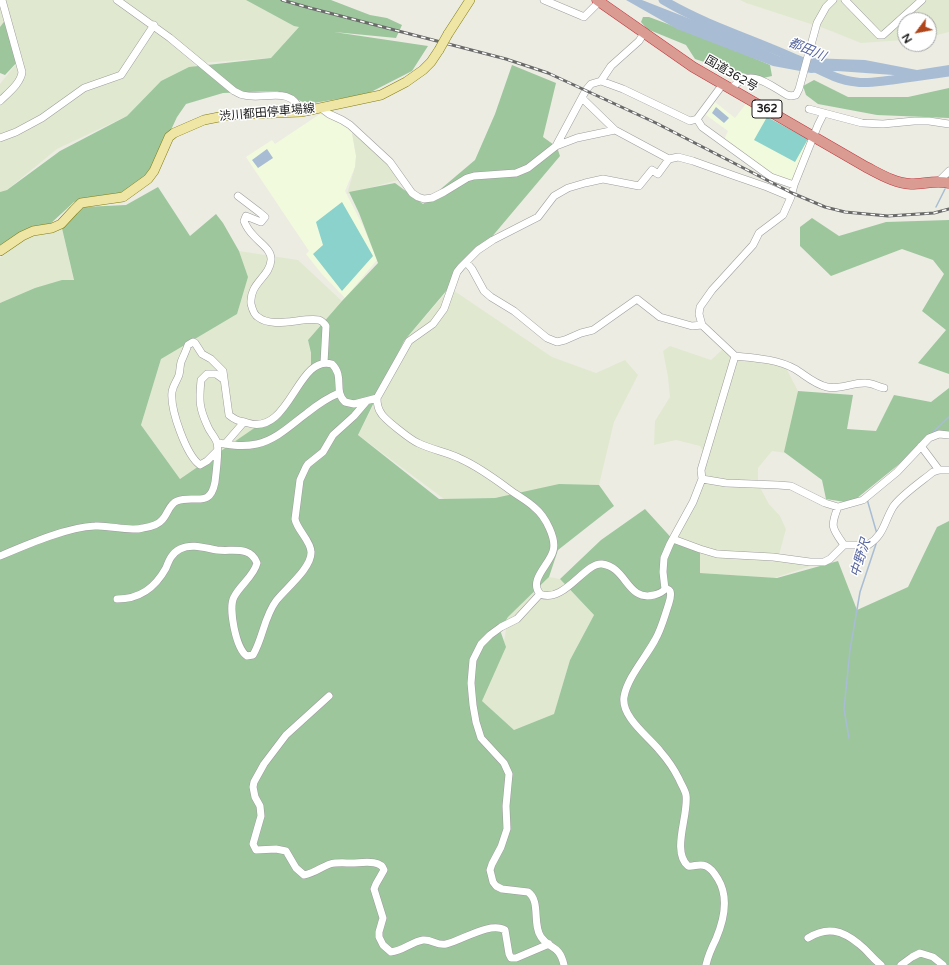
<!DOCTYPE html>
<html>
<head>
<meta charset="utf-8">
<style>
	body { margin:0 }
	#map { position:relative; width:949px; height:965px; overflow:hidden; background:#ecece3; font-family:"Varela Round",sans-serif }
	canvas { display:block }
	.north { position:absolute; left:897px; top:12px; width:40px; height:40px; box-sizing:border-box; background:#fff; border:1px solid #a4a4a4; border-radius:50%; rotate:238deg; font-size:11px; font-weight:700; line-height:16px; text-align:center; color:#1c1c1c }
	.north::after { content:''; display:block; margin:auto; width:14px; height:18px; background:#af4519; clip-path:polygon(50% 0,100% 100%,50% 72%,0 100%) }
</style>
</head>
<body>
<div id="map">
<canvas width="949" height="965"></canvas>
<div class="north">N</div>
</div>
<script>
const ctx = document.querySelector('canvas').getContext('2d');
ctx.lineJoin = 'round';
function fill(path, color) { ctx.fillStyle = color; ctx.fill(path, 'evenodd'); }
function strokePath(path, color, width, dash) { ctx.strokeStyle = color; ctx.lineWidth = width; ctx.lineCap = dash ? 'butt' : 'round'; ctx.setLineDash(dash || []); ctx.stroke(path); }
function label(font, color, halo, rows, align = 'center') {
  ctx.font = font + ' "Varela Round","Noto Sans JP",sans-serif'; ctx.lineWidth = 3; ctx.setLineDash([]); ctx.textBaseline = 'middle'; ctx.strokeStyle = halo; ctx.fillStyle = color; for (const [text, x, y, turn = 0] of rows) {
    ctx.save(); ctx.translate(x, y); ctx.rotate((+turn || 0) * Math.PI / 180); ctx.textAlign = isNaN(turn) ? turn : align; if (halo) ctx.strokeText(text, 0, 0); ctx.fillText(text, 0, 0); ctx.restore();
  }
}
const education = new Path2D(`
	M748,101L811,138L793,182L768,172L724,140L728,131L706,115L715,102L735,118Z
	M320,114L329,116L355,129L352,133L356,156L355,167L345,191L363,226L377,260L345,298L321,273L306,254L309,251L246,157L272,140L275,144Z`);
const farmland = new Path2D(`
	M0,0H250L299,27L271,58L201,63L158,30L196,66L161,81L127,116L57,149L7,190L0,192V84L20,59L6,19L0,27Z
	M740,0H949V32L929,37V20H905V40L861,43L826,29L746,3Z
	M352,133L380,153L402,179L347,194L355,167L356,156Z
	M61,224L74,281L0,303V258L33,231Z
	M239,251L298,260L342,301L308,340L314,368L277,413L180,479L141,425L161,359L246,273Z
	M450,288L552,357L596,373L625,360L638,375L614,422L599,485L495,498L444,499L358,435L377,398L404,341Z
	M670,346L711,360L725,347L735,356L761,359L786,368L798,391L786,453L772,451L758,468V484L769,504L780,516L786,529L779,555L811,566L774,578L699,573L675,540L702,479L705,456L700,446L676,440L654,445L655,421L670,397L668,377L663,351Z
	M549,577L560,579L594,615L570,660L554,715L514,730L481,701L504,642L508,617Z`);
const forest = new Path2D(`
	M246,0H331L370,15L387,18L402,25L396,38L334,32L428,46L412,71L367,94L308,104L277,91L223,93L186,104L177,117L148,179L119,194L74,202L49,225L26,229L0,247V192L7,190L60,151L127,116L161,81L189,67L271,58L299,27L294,26Z
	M643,17H649L716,42L770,65L772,76L763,78L729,70L695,59L686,45L647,29L641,22Z
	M6,19L20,59L5,75L0,73V27Z
	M512,65L556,83L543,137L557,147L560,156L404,341L358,435L439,499L495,498L559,484L599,485L614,506L558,550L549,577L508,617L500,630L506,647L482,701L514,730L554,714L570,660L594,615L560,579L601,540L645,509L676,543L700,549V573L777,578L838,561L857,610L908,587L937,527L949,521V965H0V303L35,288L62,280H74L61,224L84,207L126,205L158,187L190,236L216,214L223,223L239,251L248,277L237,314L161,359L141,425L180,479L285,407L311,370V353L308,340L342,301L378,263L359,213L349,192L395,183L423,204L475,160L495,114Z
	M814,80L848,97H908L949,88V118L877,115L818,104L806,95L803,86Z
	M812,218L839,236L886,222L949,220V374L918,363L946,330L922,311L944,274L933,260L902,249L831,276L800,246V227Z
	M949,388V436H934L851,503L826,499L822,480L784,452L798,391L853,395L847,429L876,431L894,395L931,402Z`);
const pitch = new Path2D(`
	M767,117L808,139L795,162L754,140Z
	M342,202L373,256L342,291L313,254L323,245L316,222Z`);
const water = new Path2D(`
	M626,0H642L721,31L781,57L865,60L917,70L949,65V75L936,78L837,71L811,73L773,66L677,29Z
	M716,107L729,118L724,123L712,113Z
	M267,149L273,158L258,168L252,160Z`);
const stream = new Path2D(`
	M936,207L945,189
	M930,435L949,417
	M867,499L877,534
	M849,738L844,709L850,650L860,592L876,544`);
const river = new Path2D(`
	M663,0C705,25 752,39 796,59C816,67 834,80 856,82C868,84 880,81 892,80C911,77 930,75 949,72`);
const minor = new Path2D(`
	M117,0L170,38L234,91C237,92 240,95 243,95C264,101 291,84 301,112
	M544,0L582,16L584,17L599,2
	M845,0L879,35H883L922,0
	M601,81L623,89L690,121L697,119L723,84
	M732,88C750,67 768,84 787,95L791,96L796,95L799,89L817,23L826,7L833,0
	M582,98L615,130
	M0,101C8,93 21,83 22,72L2,0
	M321,108L329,114L342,120L350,125L390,162L412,193L418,197L424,199L432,198L444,192L467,178L474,176L516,173L528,168L556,146L577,138L615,130L669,159L678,157L693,161L735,176L767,187L791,197
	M809,109L824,113
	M697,119L702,127L771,177L794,185
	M0,138L16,132L42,118L84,88L121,75L154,25
	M556,146L586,90L591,84L601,81L611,66L639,41L644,33
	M669,159L658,174L652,170L639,186L603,179L585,183L568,188L554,196L538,217L493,240L478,250L461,267L457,272L444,309L433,324L409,341L377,398C377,403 378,409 381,413C384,419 411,440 418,443C432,450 448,452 461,459C479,467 495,479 510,490C518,496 528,501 535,508C545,516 557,539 553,551C550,564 528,580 540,594C564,604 585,562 602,564C627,567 627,602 654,595C658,594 662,593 665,589L663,572L664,558L670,544L693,502L702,479L701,470L735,356
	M939,181L949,171
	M238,196L259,212L265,217L261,222L246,216L244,221C246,226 249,231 254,236C260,243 272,250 271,260C270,277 249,283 251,304C252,308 254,315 258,317C273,329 302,317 319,320C322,321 324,323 326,326L324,363
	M466,262L472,269L484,291L491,297L514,311L547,338L557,342L565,340L581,333L593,330L637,299L660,317L692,326L702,325
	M884,388C878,387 872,383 866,383C853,382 840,390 827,387C814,384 805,375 795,369C777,359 755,358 735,356L702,325L699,314L700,307L712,290L753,245L759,233L783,215L791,197L794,185L818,125L824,113L862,123L883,124L914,121H929L949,124
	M217,443C231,445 243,447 257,444C276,440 292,424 307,413C317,405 327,398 339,393
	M225,444L244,422
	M921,446L939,470
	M217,451L207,461L200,465C186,455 170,409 172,392C173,385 177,381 179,375C180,371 180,366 181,362C183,357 186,351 188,345L193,342L195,343L202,354L211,359L223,371L229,415C238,422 238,420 248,423C290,436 297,354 332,364C345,377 333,390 345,402L354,404L377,398
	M702,479L726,483L778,485L791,486L825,503L838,507L863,500L897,472L929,438L939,434L949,435
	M838,507C830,527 832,528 844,545H868C884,535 884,522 893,507C900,496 922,481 933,472L939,470H949
	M673,539L700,549L717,554L773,557L810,562H824L830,559L844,545
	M0,556C26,545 67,527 95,526C111,525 128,532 143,528C150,527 158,525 162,520C168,514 169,504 177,501C195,494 210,509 215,482C216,474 219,450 217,443C216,438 210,432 208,427C199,408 199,401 201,380L207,374H216L223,379
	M665,588C667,589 669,589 670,591C672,596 669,602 668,606C664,618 661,630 655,640C646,657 627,678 624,697C621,717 649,737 660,751C667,759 674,769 679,779C681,784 685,790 686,795C689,815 671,851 688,866C694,867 699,863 706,866C711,868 715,874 718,879C729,897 724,920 716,939C712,947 708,956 706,965
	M540,594L517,619L501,627L490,635L481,644L473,660L471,683L473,705L476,722L481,738L504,763L509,774L506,806L507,829L501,847L492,864L490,870L493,882L496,886L502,889L528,892C541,901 532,924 541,937C550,950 559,944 564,965
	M117,599C140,599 155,588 166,568C169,560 172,553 180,549C192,543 205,548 217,550C232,552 250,545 257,563C254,576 240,585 234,597C228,608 236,649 247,656L253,655C263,638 264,617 276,601C285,589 312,568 311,552C311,541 297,530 295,519L300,480L306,467L308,464L323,452L333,435L354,416L366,402
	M329,696L286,735L264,764L254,782L253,787L255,797L260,806L261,816L253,844L256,850L276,849L286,851L296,868L304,875C315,873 321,867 330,864C337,862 345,863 352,863C361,863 381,859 384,870L376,884L374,889L383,918L379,932V937L383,945L391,952C403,951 411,942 423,940C432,939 437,946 446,944C461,941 490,921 505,930L509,954L511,958H516L549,944
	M808,938C827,926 842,930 859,944C867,950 873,959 881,965
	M901,965L912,957L920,953L933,957L943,965`);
const major = new Path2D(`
	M448,34L470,0
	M0,251L22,236L33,231L52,228L61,224L74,210L81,203L123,197L148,179L154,171L169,137L174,133L204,120L229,115L301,112L381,95L406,82L423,70L431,62L439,50`);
const highway = new Path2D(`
	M597,0L693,67L866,167C880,174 894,183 911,184C924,184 935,180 949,183`);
const rail = new Path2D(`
	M282,0L310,8L506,59L548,73L656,123L792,193L825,207L845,212L888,216L934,213L949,209`);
const majorBridge = new Path2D(`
	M439,50L448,34`);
const shields = [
	[767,109,30]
];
const shieldNames = [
	["362",767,109]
];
const streetNames = [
	["国道362号",731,74,30],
	["渋川都田停車場線",267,113,-5]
];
const waterNames = [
	["都田川",807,50,23],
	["中野沢",861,558,-73]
];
fill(education, '#f2fadd');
fill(farmland, '#e0e9d0');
fill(forest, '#9dc69d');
fill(pitch, '#8ad2cb');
fill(water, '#a8bdd4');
strokePath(stream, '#a8bdd4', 1.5);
strokePath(river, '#a8bdd4', 9);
strokePath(minor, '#9d9d9d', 8);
strokePath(major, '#817e12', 10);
strokePath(highway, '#c0393f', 11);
strokePath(minor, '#fff', 7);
strokePath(major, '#efe5a4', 9);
strokePath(highway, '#da9b93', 10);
strokePath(rail, '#6a6a6a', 3);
strokePath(rail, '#fff', 1.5, [4.5]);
strokePath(majorBridge, '#817e12', 10, []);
strokePath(majorBridge, '#efe5a4', 9);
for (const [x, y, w] of shields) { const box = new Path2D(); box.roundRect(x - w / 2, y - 9, w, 18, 3); ctx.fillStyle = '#fff'; ctx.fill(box); strokePath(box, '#1c1c1c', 1); }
label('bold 11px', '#1c1c1c', null, shieldNames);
label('12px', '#1c1c1c', '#fff', streetNames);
label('italic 13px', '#55649f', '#fff', waterNames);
</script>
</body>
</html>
